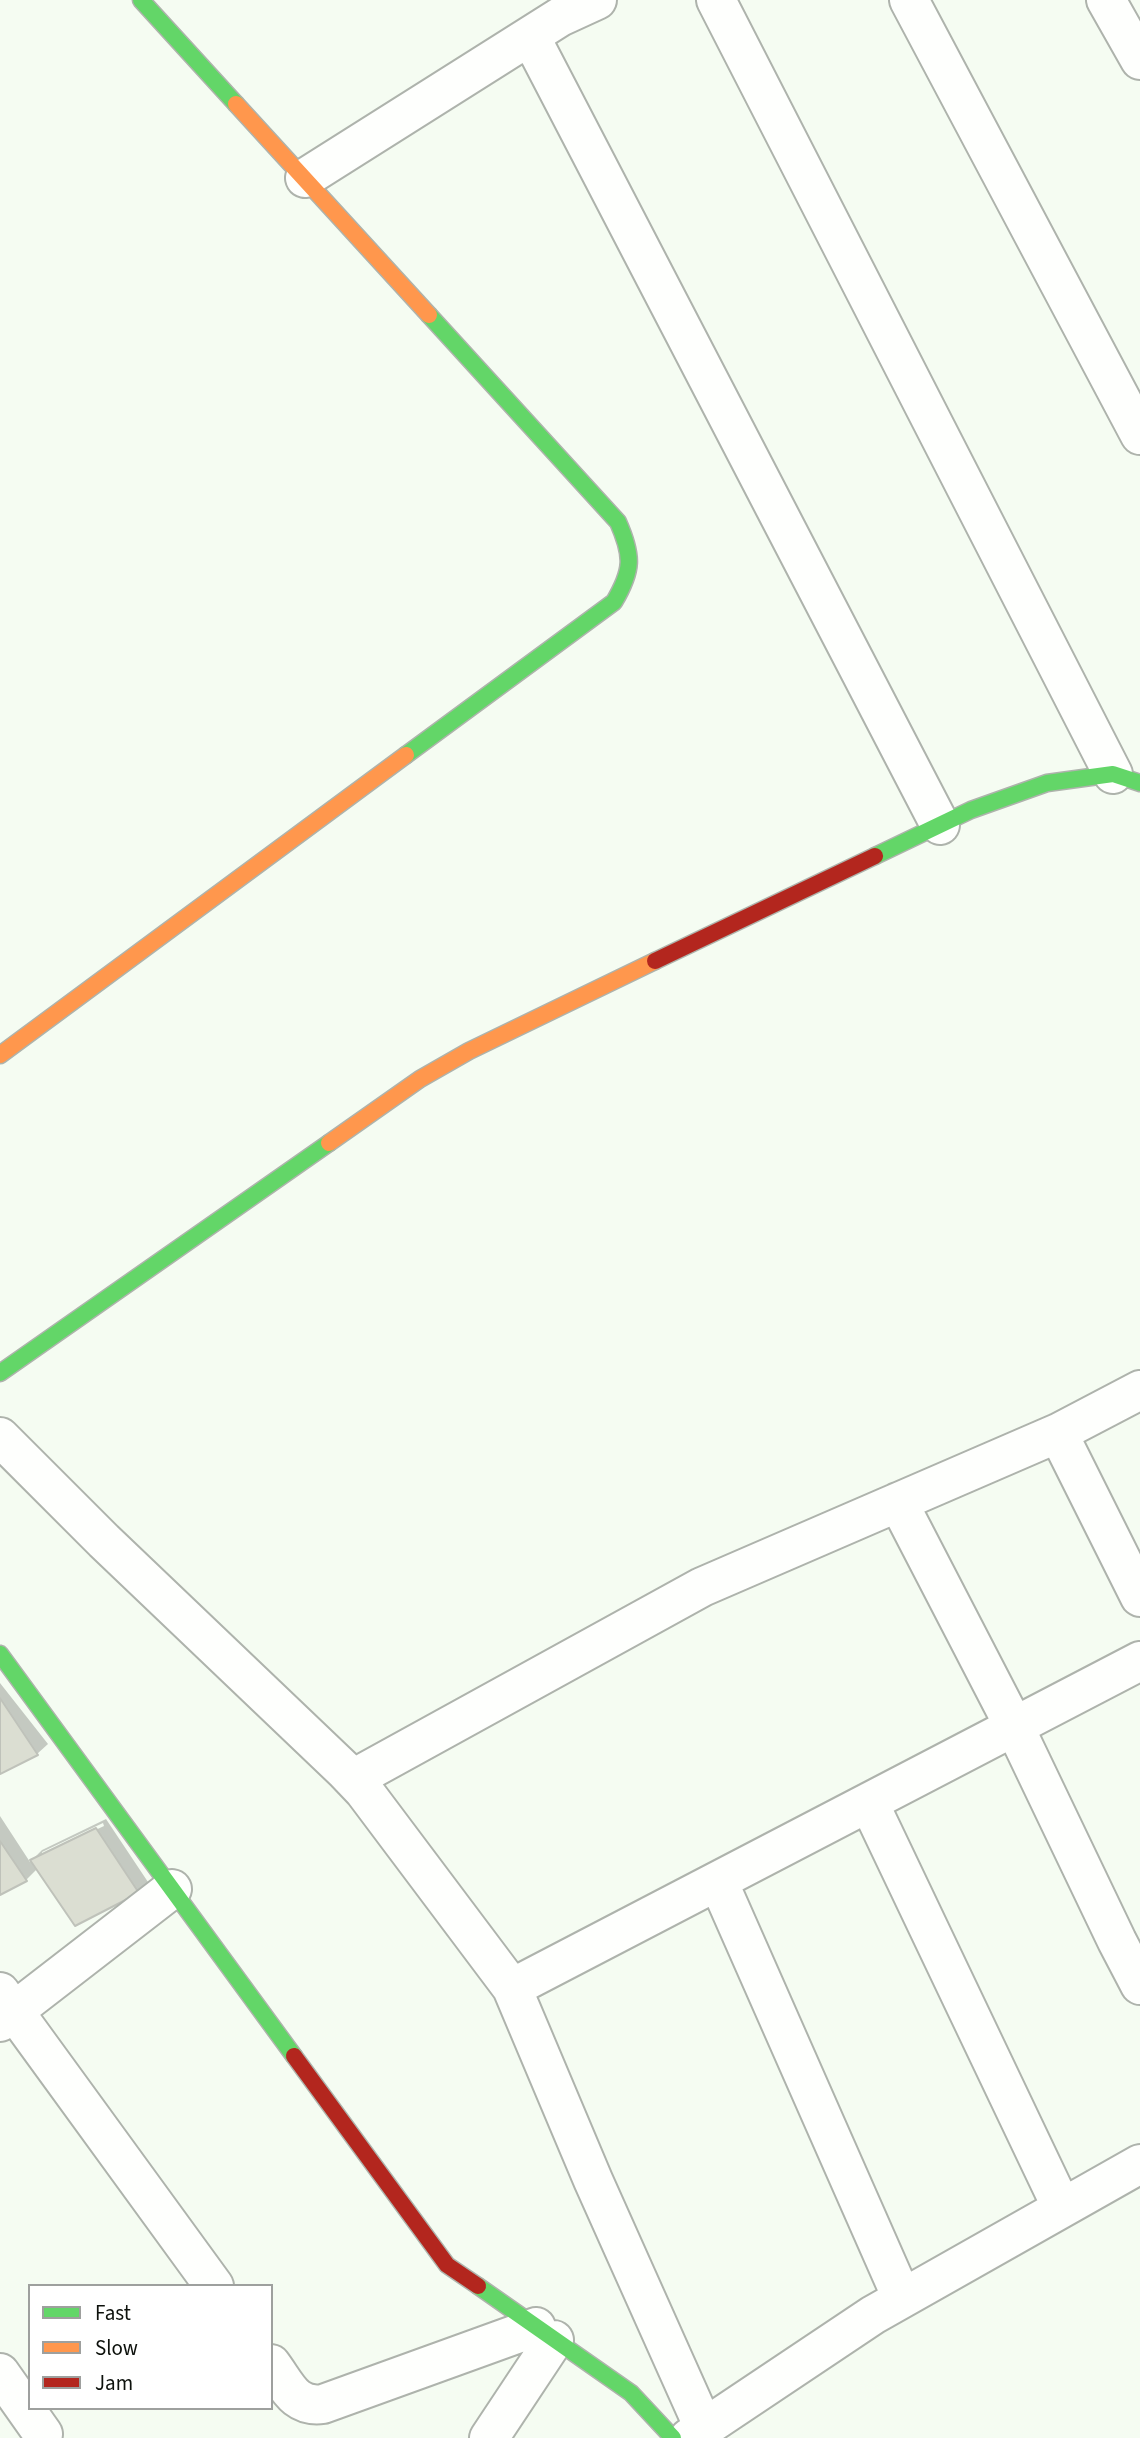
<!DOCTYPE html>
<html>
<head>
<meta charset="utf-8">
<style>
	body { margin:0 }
	#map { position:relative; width:1140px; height:2438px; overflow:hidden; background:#f5fcf2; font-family:"Source Sans 3",sans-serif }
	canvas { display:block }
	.legend { position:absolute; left:28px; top:2284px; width:245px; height:126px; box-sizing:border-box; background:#fff; border:2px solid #9ea09e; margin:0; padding:9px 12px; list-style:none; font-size:21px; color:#0d110c }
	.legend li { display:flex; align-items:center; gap:14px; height:35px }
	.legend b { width:35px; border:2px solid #9ea09e }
</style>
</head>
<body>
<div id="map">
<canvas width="1140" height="2438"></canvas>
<ul class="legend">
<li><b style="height:9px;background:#63d668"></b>Fast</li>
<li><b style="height:9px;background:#ff974d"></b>Slow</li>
<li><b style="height:9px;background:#b3261e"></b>Jam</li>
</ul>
</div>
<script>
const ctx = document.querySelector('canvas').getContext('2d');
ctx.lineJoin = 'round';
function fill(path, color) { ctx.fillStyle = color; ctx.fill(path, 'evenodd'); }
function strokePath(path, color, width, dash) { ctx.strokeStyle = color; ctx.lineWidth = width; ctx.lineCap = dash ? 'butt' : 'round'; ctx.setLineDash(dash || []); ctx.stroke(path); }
const shadow = new Path2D(`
	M0,1683L48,1744L37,1754L0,1772Z
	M0,1816L30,1862L42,1850L106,1819L148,1882L138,1892L38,1868L26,1880L0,1893ZM103,1823L104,1826L42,1855V1852Z`);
const building = new Path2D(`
	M0,1698L38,1755L0,1774Z
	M96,1828L139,1893L75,1926L30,1860Z
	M0,1841L27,1881L0,1895Z`);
const street = new Path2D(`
	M716,0L1113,774
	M909,0L1140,435
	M1106,0L1140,60
	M530,36L940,825
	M305,178L560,17L597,0
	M1058,1433L1140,1597
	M0,1437L104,1541L344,1770L364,1791L512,1988L593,2180L704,2428
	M898,1502L1015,1728L1117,1941L1140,1985
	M353,1779L702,1587L1058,1433L1140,1390
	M869,1803L1062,2208
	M718,1881L902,2298
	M512,1988L1140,1661
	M0,1992L214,2286
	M0,2022L172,1889
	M271,2364C287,2385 294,2408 323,2404L536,2327
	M0,2373L43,2434
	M489,2438L554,2340
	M689,2438L873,2315L1140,2164`);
const fast = new Path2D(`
	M141,0L236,104
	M406,755L614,602C633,570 633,556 618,522L429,315
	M875,856L971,810L1047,783L1113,774L1140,783
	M0,1373L329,1143
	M0,1654L294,2056
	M478,2286L631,2393L673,2438`);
const slow = new Path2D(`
	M236,104L429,315
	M0,1055L406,755
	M329,1143L420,1079L469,1051L655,961`);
const jam = new Path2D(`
	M655,961L875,856
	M294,2056L447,2265L478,2286`);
fill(shadow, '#0003');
fill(building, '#dbded2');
strokePath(building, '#bfc2ba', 2);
strokePath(street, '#aeb3ac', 42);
strokePath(fast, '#aeb3ac', 19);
strokePath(slow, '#aeb3ac', 19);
strokePath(jam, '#aeb3ac', 19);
strokePath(street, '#fefffd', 38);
strokePath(fast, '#63d668', 16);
strokePath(slow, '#ff974d', 16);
strokePath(jam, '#b3261e', 16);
</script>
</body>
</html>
